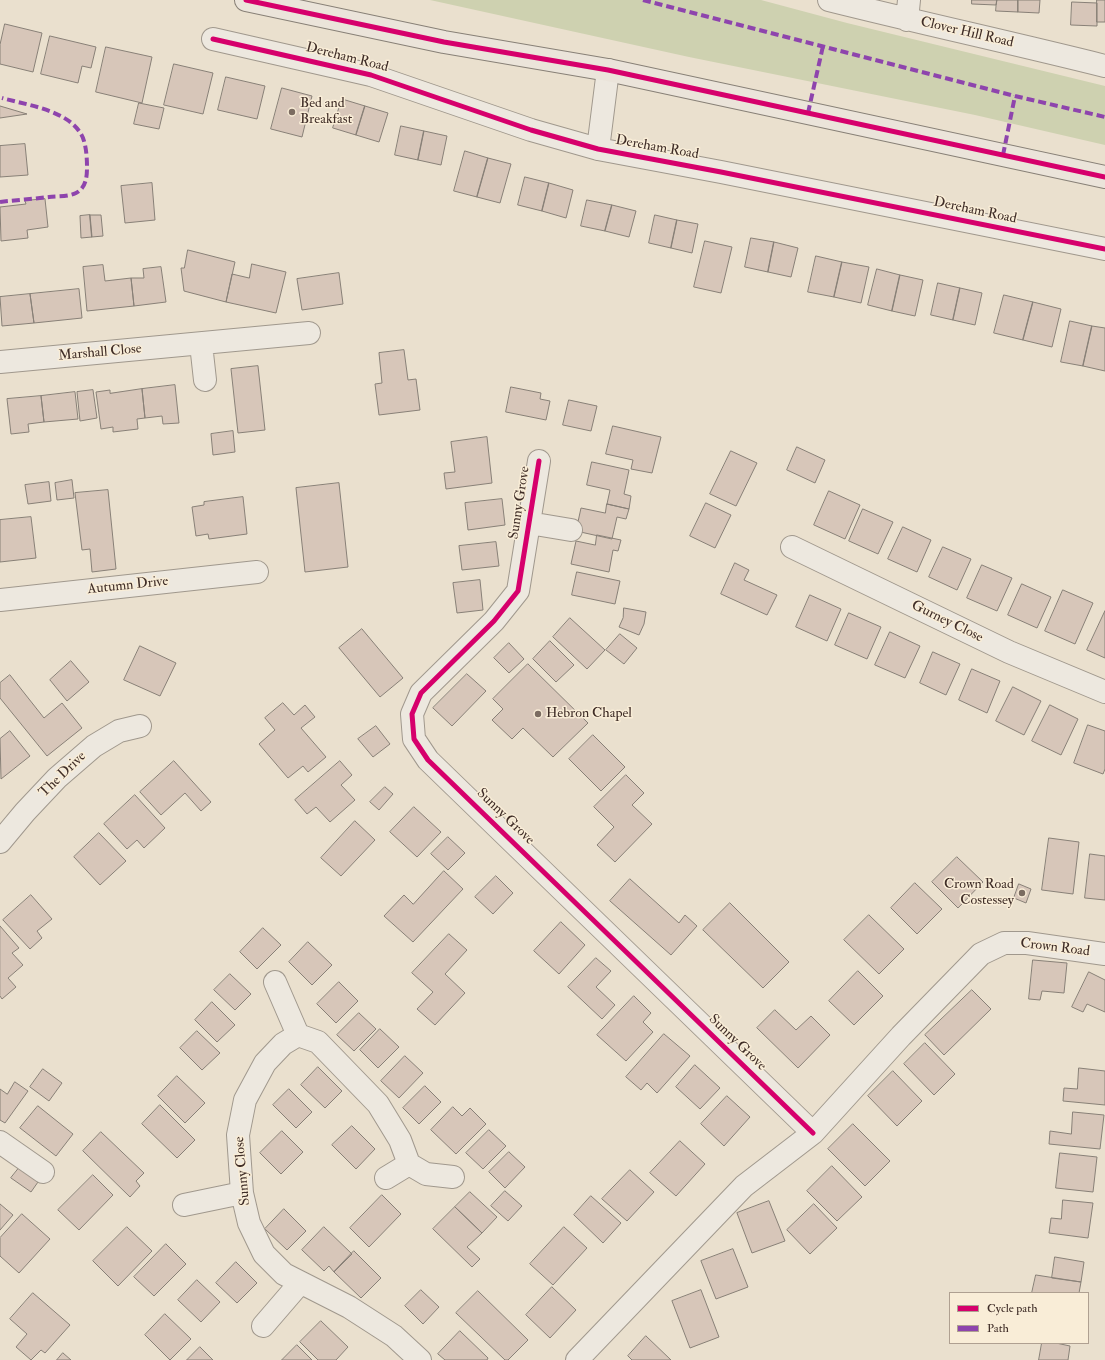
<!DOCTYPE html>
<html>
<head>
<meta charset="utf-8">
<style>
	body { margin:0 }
	#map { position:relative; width:1105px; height:1360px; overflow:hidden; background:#eae0ce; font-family:"IM FELL Double Pica",serif }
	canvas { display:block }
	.legend { position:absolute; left:949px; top:1292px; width:140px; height:52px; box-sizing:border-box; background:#f9edd7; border:1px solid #afa091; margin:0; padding:5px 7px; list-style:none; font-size:12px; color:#3f2d27 }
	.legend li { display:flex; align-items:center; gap:8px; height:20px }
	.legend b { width:20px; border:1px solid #afa091 }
</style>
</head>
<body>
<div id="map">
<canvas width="1105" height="1360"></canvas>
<ul class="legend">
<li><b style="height:5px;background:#d6006c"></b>Cycle path</li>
<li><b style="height:5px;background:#8e44ad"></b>Path</li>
</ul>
</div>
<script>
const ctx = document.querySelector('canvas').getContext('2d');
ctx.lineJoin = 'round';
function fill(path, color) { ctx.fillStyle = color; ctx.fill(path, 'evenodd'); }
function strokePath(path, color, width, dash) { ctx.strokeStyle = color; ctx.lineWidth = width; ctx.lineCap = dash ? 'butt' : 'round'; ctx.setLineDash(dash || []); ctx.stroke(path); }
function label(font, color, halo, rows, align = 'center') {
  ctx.font = font + ' "IM FELL Double Pica",serif'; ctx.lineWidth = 3; ctx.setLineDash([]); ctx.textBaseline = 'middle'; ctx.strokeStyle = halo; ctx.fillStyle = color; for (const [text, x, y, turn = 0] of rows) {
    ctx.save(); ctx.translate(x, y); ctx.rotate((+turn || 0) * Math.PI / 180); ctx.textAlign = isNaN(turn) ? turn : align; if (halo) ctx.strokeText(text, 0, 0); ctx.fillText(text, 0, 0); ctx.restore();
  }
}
const green = new Path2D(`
	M430,0H761L847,23L1105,86V145L975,115L689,57Z`);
const building = new Path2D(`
	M972,0H997L996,5L972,4Z
	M997,0H1018V12L996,11Z
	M1018,0H1040L1039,13L1018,12Z
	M1097,0H1105V22H1097Z
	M1072,2L1097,3V26L1071,25Z
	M5,24L42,33L33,72L0,64V45Z
	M50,36L96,47L91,68L82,66L78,83L41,74Z
	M106,47L152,57L142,103L96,92Z
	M174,64L213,73L203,114L164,105Z
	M226,77L265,86L257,119L218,110Z
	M282,88L312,96L302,137L271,129Z
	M342,99L365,106L356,135L333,128Z
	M139,103L164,108L159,129L134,124Z
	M0,106L27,114L0,118Z
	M365,106L388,113L379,142L356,135Z
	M401,126L424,131L418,160L395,155Z
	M424,131L447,136L441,165L418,160Z
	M25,144L28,175L0,177V146Z
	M465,151L488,158L477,197L454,191Z
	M488,158L511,164L500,203L477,197Z
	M525,177L549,183L542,211L518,205Z
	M152,183L155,220L125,223L121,186Z
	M549,183L573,190L566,218L542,211Z
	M45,199L48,227L27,230L28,238L1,241L0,207L26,204L25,201Z
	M587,200L612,205L605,231L581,226Z
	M612,205L636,211L629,237L605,231Z
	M90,215L92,237L81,238L80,216Z
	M90,215H101L103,236L92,237Z
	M655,215L677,220L671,248L649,243Z
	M677,220L698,224L692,253L671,248Z
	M751,238L774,242L768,272L745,267Z
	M705,241L732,247L721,293L694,287Z
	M774,242L798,248L791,277L768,272Z
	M188,250L235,262L226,302L184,291L181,268H184Z
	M816,256L842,262L834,297L808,292Z
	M842,262L869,267L861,303L834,297Z
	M252,264L286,272L276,313L226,302L232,274L249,278Z
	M103,265L105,281L131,278L134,306L87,311L83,267Z
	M161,267L166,302L134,306L131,278H144L143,269Z
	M877,269L900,275L892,311L868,305Z
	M339,273L343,304L302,310L297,279Z
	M900,275L923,280L915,316L892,311Z
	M938,283L960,288L953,320L931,315Z
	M960,288L982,293L975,325L953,320Z
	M79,289L82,318L34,323L30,294Z
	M30,294L34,323L2,326L0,297Z
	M1004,295L1033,302L1023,340L994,333Z
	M1033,302L1061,309L1052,347L1023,340Z
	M1070,321L1092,326L1083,366L1061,362Z
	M1092,326L1105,328V371L1083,366Z
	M404,350L408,380L416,379L420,410L379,415L375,384L382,383L379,353Z
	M258,366L265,430L238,433L231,369Z
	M175,385L179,423L163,424L162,416L145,418L142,389Z
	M511,387L541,393L540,399L550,401L546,420L506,412Z
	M142,389L145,418L137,419L138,429L113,432V427L101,429L96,392L110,390V393Z
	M93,390L97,418L80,421L77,392Z
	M75,392L78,419L44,422L41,396Z
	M41,396L44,422L28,424L29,432L11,434L7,399Z
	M569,400L597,406L591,431L563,425Z
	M613,426L661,437L652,473L631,469L633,460L606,454Z
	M233,431L235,452L213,455L211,434Z
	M487,437L492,483L446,489L444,473L455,472L451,442Z
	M797,447L825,460L815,483L787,470Z
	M731,451L757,463L736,506L710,494Z
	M592,462L629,470L624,494L631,496L629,509L607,504L610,490L587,485Z
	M72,480L74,498L57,500L55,483Z
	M49,482L51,501L28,504L25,485Z
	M339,483L348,567L305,572L296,488Z
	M108,490L116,569L92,572L90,549L82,550L75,493Z
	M829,491L860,505L845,539L814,525Z
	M243,497L247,534L209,539L208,534L196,536L192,507L204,505V502Z
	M502,499L505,525L468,530L465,503Z
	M706,503L731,515L715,548L690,536Z
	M607,504L629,509L626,519L617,517L612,539L576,531L581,508L605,513Z
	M863,509L893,522L878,554L849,541Z
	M31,517L36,558L0,562V520Z
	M903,527L931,540L917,572L888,559Z
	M597,535L621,540L618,551L613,550L609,572L571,564L576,541L595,545Z
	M496,542L499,566L462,570L459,546Z
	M943,547L971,559L957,590L929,577Z
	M735,563L749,570L744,580L777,595L767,615L721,594Z
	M982,565L1012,578L997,611L967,598Z
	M577,572L620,581L615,604L572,595Z
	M480,580L483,610L457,613L453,583Z
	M1022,584L1051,597L1037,628L1008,615Z
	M1063,590L1093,603L1075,644L1045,631Z
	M810,595L841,609L827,641L796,627Z
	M624,608L646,612L644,624L639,635L619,627L623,618Z
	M1105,611V658L1087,650Z
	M849,613L881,627L867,659L835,645Z
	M570,618L605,650L587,669L553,637Z
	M362,629L403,678L380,697L339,648Z
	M890,632L920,646L905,678L875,665Z
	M620,634L637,648L624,664L606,650Z
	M550,641L574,665L556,682L533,659Z
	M509,643L524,659L509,673L494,658Z
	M140,646L176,663L160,696L124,680Z
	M933,652L960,664L946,695L920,683Z
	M71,661L89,682L67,701L50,680Z
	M528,664L588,723L553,757L523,728L512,739L492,720L503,709L493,699Z
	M972,669L1000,681L987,713L959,700Z
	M467,674L486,691L452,726L433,708Z
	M10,675L44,718L62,703L82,728L47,756L0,698V683Z
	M1013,687L1041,701L1024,735L996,721Z
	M283,703L294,715L305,705L315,717L301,728L326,757L308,772L303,766L288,778L259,744L275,730L265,718Z
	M1050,705L1078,719L1061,755L1032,741Z
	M1088,725L1105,731V769L1103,774L1074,763Z
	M376,726L390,744L373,757L358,739Z
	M10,731L30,756L1,779L0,739Z
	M593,735L625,767L601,791L569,759Z
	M174,761L211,802L201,811L185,793L161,815L140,792Z
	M340,761L352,775L341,785L355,800L330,822L316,807L307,814L295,800Z
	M626,775L644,793L632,805L652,824L615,862L597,845L614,827L594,807Z
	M385,787L393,794L379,810L370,802Z
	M135,795L165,828L144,848L137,840L127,849L104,824Z
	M414,807L441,832L417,857L390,832Z
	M355,821L375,840L341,876L321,858Z
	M99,833L126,861L100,885L74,857Z
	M448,837L465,853L448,870L431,854Z
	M1049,838L1079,842L1073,894L1042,890Z
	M1090,854L1105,856V900L1085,898Z
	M957,857L983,882L958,908L932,882Z
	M444,871L463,889L413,942L384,916L404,895L413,904Z
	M496,876L513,893L493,914L475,897Z
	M630,879L679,923L685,915L697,926L671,955L610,901Z
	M915,883L942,909L917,934L891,908Z
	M1019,884L1031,889L1026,903L1014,898Z
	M31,895L52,919L37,931L42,938L30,949L3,920Z
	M730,903L789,962L763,988L703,930Z
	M869,915L904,949L879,974L844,940Z
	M561,922L585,945L559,974L534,951Z
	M0,926L19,948L12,953L23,965L8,978L16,987L2,999L0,996Z
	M263,928L281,945L257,969L240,952Z
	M449,934L467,950L445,974L465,993L435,1025L417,1009L433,992L412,973Z
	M308,942L332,965L312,985L289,962Z
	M596,958L611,971L596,987L615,1005L602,1019L568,987Z
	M1033,960L1067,963L1064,993L1042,991L1040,1000L1029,999Z
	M858,971L883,996L854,1025L829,1001Z
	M1089,972L1105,980V1012L1087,1004L1083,1012L1072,1007Z
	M230,974L251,994L235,1010L214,990Z
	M339,982L358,1001L336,1023L317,1004Z
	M972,990L991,1009L944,1055L925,1035Z
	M634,996L651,1013L643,1022L653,1032L626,1061L597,1035Z
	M212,1002L235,1025L217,1042L195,1020Z
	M775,1010L796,1030L811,1016L830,1035L798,1068L757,1028Z
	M359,1013L376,1029L354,1051L337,1035Z
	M380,1029L399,1047L378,1068L360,1050Z
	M197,1031L220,1053L202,1070L180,1048Z
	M664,1034L690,1056L657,1093L647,1083L641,1090L626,1077Z
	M925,1043L955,1074L934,1095L904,1064Z
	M405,1056L423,1073L399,1098L381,1081Z
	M695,1065L720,1088L700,1109L676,1087Z
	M318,1067L342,1091L325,1108L301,1085Z
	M1079,1068L1105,1071V1105L1063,1101L1064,1088L1077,1089Z
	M43,1069L62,1083L49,1101L30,1087Z
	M893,1071L922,1101L897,1126L868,1096Z
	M177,1076L205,1103L185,1123L158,1096Z
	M15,1082L28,1091L5,1123L0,1120V1089L7,1094Z
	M425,1086L441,1102L419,1124L403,1108Z
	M289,1089L312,1112L296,1128L273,1105Z
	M727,1096L750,1117L724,1146L701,1124Z
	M160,1105L195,1140L177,1158L142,1124Z
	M38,1106L73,1134L56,1156L20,1128Z
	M453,1107L462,1116L470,1108L486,1124L456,1154L431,1130Z
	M1073,1112L1104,1115L1100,1149L1049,1144L1050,1131L1071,1134Z
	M853,1124L890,1161L865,1186L828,1149Z
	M352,1126L375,1149L356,1169L332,1145Z
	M489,1130L506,1146L483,1169L466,1153Z
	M282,1131L303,1152L281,1174L260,1153Z
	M101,1132L144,1173L136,1181L140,1186L130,1197L83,1151Z
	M680,1141L705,1164L676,1196L650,1173Z
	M509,1152L525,1167L505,1188L489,1172Z
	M1060,1153L1097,1157L1093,1192L1056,1188Z
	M832,1166L862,1197L837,1221L807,1191Z
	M19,1168L38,1182L31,1192L11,1178Z
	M630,1170L654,1192L627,1221L602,1199Z
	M93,1175L113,1195L79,1230L58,1210Z
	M505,1191L522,1206L508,1221L491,1206Z
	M470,1192L497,1217L482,1233L455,1207Z
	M382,1195L401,1214L369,1247L350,1228Z
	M591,1196L621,1223L603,1243L574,1215Z
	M1063,1200L1093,1203L1088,1238L1049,1233L1051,1218L1061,1219Z
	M769,1201L785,1241L752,1253L737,1213Z
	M0,1204L13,1215L0,1230Z
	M814,1204L837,1228L810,1254L787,1230Z
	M455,1207L482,1233L467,1247L480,1259L472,1267L433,1229Z
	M284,1209L306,1231L287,1250L265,1229Z
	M22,1214L50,1239L19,1273L0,1256V1238Z
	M127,1227L152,1251L118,1286L93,1261Z
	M324,1227L352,1254L334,1272L329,1266L324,1271L302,1250Z
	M564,1227L587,1248L553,1285L530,1264Z
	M166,1244L186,1264L154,1296L134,1277Z
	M733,1249L748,1287L716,1299L701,1261Z
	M354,1251L381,1278L361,1298L334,1272Z
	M1055,1257L1084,1262L1081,1282L1052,1278Z
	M236,1262L257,1283L237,1303L216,1283Z
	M1036,1275L1081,1282L1079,1293H1032Z
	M197,1280L220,1302L201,1322L178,1300Z
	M552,1287L576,1310L550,1338L526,1315Z
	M421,1290L439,1307L423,1324L405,1306Z
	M701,1290L719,1337L690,1348L672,1301Z
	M478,1291L528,1340L508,1360H505L456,1313Z
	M33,1293L70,1325L45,1353L41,1350L31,1360L16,1347L27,1334L10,1319Z
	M165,1314L191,1339L170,1360L145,1335Z
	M321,1321L348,1347L336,1360H318L300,1342Z
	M460,1331L488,1358L487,1360H445L438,1354Z
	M646,1336L671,1360H632L628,1356Z
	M1042,1343H1056L1070,1346L1068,1360H1039Z
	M297,1345L312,1360H282Z
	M200,1347L213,1360H187Z
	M63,1353L71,1360H57Z`);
const minor = new Path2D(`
	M829,0C921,23 1013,43 1105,66
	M907,20L909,0
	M213,39L371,75L531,130L598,149L721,172L1105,249
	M598,149L608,70
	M201,344L205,380
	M0,362L309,333
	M539,461L518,591L494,621L421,693L412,714L414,739L428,760L813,1133
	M529,523L571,530
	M792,547L1009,652L1105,692
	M0,600L257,572
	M0,842L25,812L57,778L94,746L119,731L140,726
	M275,982L298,1035
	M0,1142L43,1172
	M386,1178L409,1164
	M184,1205L242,1193
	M263,1326L300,1283
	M420,1360L394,1336L349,1307L284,1274L264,1254L249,1223L242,1193L238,1135L245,1100L265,1063L283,1044L298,1035L318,1042L378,1104L400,1140L409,1164L426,1174L453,1177
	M577,1360L744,1186L813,1133L901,1036L981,954L1004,943H1027L1105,954`);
const highway = new Path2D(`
	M246,0L444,42L608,70L1105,177`);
const quiet = new Path2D(`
	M643,0L1015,96L1105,117
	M808,113L823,46
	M1003,155L1015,96
	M0,202C16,200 33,199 49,197C57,196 68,197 76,193C86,188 87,177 87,167C87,157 86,142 81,134C67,110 27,105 2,98`);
const cycleway = new Path2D(`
	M246,0L444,42L608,70L1105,177
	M213,39L371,75L531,130L598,149L721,172L1105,249
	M539,461L518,591L494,621L421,693L412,714L414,739L428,760L813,1133`);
const markers = [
	[292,112,4,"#7b6c61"],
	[538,714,4,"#7b6c61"],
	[1022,893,4,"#7b6c61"]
];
const streetNames = [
	["Clover Hill Road",967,33,13],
	["Dereham Road",347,58,14],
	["Dereham Road",657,148,10],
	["Dereham Road",975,211,12],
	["Marshall Close",100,353,-5],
	["Sunny Grove",520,503,-81],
	["Autumn Drive",128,586,-6],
	["Gurney Close",947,622,26],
	["The Drive",63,775,-44],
	["Sunny Grove",505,817,44],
	["Crown Road",1055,948,7],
	["Sunny Grove",737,1043,44],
	["Sunny Close",243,1171,-95]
];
const poiNames = [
	["Bed and",300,104],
	["Breakfast",300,120],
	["Hebron Chapel",546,714],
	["Crown Road",1014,885,"right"],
	["Costessey",1014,901,"right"]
];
fill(green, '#ced1b0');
fill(building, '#d7c6b9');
strokePath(building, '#888077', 1);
strokePath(minor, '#a0988d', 24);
strokePath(highway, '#888077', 24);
strokePath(minor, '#ede8df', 22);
strokePath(highway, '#ebe4da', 22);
strokePath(quiet, '#8e44ad', 4, [8, 4]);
strokePath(cycleway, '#d6006c', 5);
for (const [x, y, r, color] of markers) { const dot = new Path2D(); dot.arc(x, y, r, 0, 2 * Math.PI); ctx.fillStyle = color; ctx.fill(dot); strokePath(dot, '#f9edd7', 1.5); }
label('14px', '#3f2d27', '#f9edd7', streetNames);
label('14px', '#3f2d27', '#f9edd7', poiNames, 'left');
</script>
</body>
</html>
